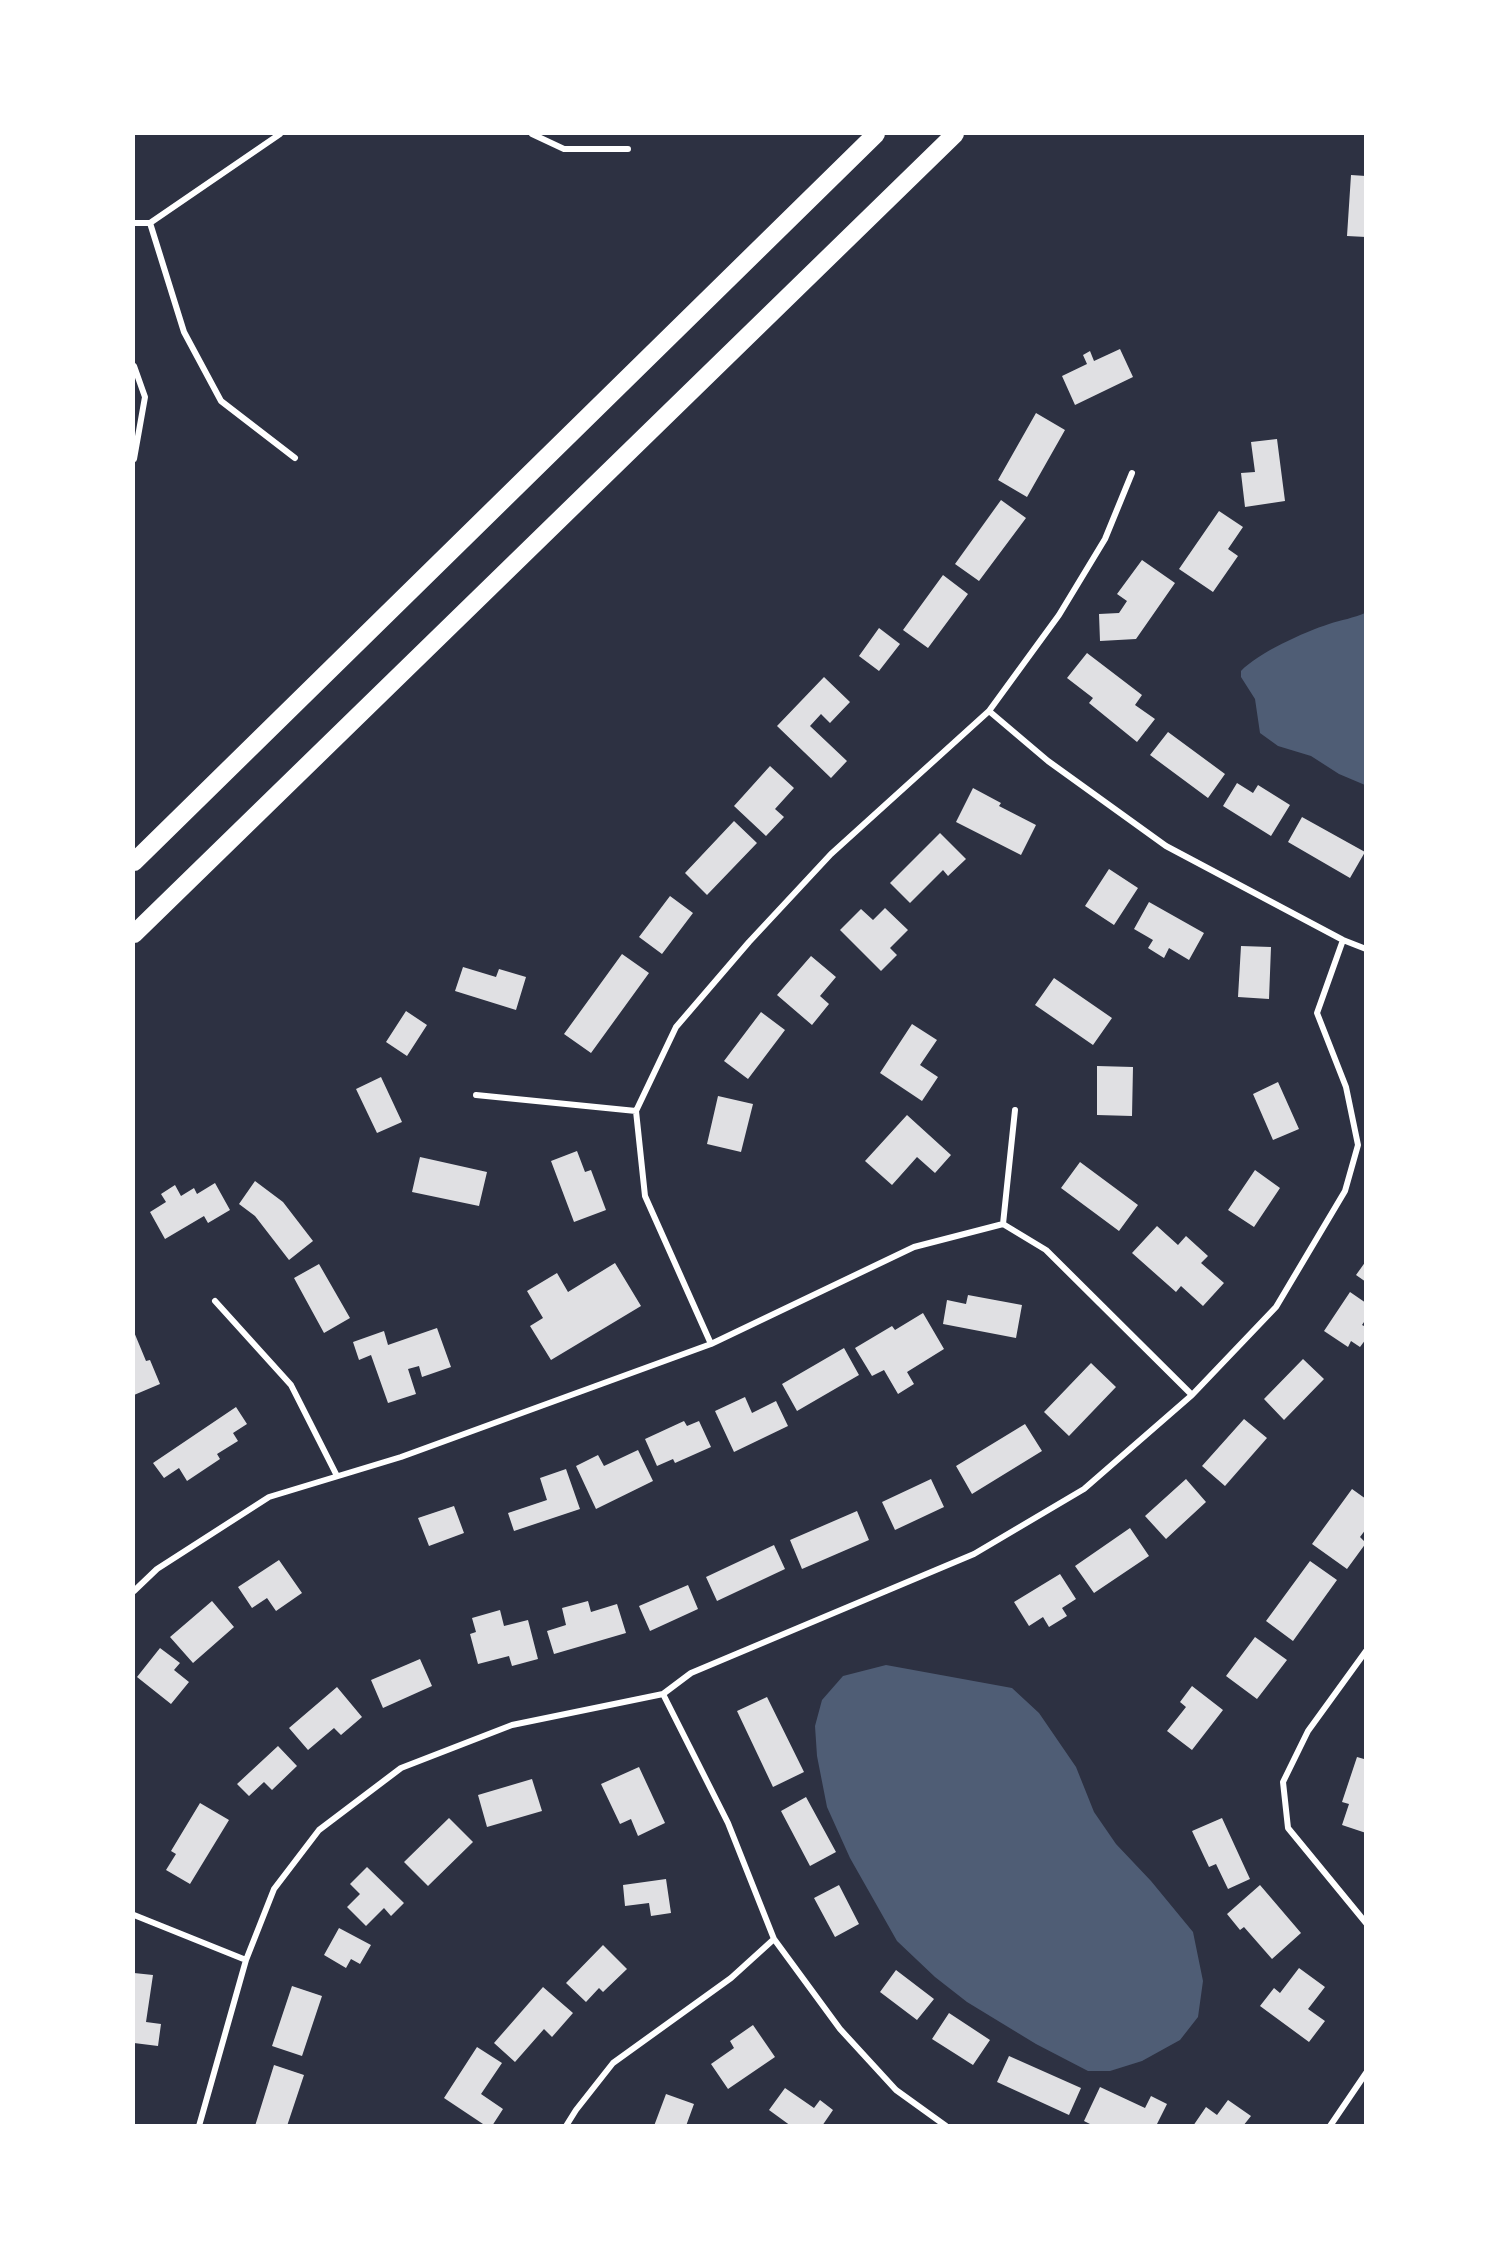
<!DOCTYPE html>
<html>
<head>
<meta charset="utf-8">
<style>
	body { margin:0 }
	#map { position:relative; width:1499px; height:2259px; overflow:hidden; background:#2d3142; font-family:Karla,sans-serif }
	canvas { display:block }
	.frame { position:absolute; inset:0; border:135px solid #fff; pointer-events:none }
</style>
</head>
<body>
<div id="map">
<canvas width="1499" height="2259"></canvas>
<div class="frame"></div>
</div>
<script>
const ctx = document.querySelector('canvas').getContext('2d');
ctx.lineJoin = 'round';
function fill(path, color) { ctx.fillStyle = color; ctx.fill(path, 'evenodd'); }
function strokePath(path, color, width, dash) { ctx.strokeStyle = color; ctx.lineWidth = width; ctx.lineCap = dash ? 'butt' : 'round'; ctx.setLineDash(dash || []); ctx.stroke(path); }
const water = new Path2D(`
	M1365,613V785L1339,774L1311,756L1278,746L1260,733L1255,699L1241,677V671C1258,653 1304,632 1329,624C1341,620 1354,618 1365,613Z
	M886,1665L1012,1688L1039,1713L1076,1767L1094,1812L1116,1844L1151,1881L1193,1932L1203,1981L1198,2017L1180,2040L1142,2061L1110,2071H1088L1036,2044L967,2002L935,1977L897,1941L850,1858L827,1807L817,1756L815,1726L822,1700L843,1676Z`);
const building = new Path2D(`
	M1351,175L1366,176V237L1347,236Z
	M1120,349L1133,377L1075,405L1062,376L1087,364L1083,355L1090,351L1094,361Z
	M1036,413L1065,430L1027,497L998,480Z
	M1277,439L1285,501L1245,507L1241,473L1255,472L1251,442Z
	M1001,500L1026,518L979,581L955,564Z
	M1219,511L1243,527L1228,549L1238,556L1213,592L1179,569Z
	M1142,560L1175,583L1136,639L1100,641L1099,614L1119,613L1127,601L1117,594Z
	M943,575L968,594L928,648L903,630Z
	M879,628L900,644L879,671L859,656Z
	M1087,653L1142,695L1135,705L1155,719L1137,742L1089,703L1093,698L1067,678Z
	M824,677L850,702L830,723L821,714L810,726L847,761L831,778L777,726Z
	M1168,732L1225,774L1208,798L1150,755Z
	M770,766L794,788L775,809L784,817L766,836L734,806Z
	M1237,783L1253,793L1258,785L1290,805L1271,836L1223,806Z
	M973,788L1001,803L999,806L1036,825L1021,855L956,822Z
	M1302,817L1365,852L1350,878L1288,842Z
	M734,821L757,843L707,895L685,873Z
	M940,833L966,859L948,876L943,870L910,903L890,883Z
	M1109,869L1138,888L1114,925L1085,906Z
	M670,896L693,913L662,954L639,937Z
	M1149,902L1204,933L1189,960L1169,948L1164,958L1148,948L1153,940L1134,929Z
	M885,908L908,930L890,948L897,955L881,971L840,930L861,909L873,920Z
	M1241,946L1271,947L1269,999L1238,997Z
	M622,954L649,973L591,1053L564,1034Z
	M811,956L836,977L820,996L829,1004L812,1025L777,995Z
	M463,967L496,977L499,969L526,977L516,1010L455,991Z
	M1054,978L1112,1018L1093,1045L1035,1005Z
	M406,1011L427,1025L407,1056L386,1042Z
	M761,1012L785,1030L748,1079L724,1061Z
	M912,1024L937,1040L920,1065L938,1077L922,1101L880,1073Z
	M1097,1066L1133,1067L1132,1116L1097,1115Z
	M381,1077L402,1122L377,1133L356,1089Z
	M1278,1082L1299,1129L1273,1140L1253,1094Z
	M718,1096L753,1104L741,1152L707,1144Z
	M907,1115L951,1155L935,1173L917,1157L892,1185L865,1161Z
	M577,1151L585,1172L591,1170L606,1210L574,1222L551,1161Z
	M420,1157L487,1172L479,1206L412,1192Z
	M1080,1162L1138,1205L1119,1231L1061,1188Z
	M1255,1170L1280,1188L1254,1227L1228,1210Z
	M255,1181L283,1202L313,1241L289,1260L255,1216L239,1204Z
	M215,1183L230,1210L208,1223L204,1216L165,1239L150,1212L166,1202L161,1194L175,1185L181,1196L194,1188L197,1194Z
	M1157,1226L1178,1245L1186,1236L1208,1256L1201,1263L1224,1283L1203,1306L1181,1286L1176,1292L1132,1253Z
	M1366,1261V1282L1356,1275Z
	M615,1263L641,1306L551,1360L530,1326L543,1318L527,1291L557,1273L568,1292Z
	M319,1264L350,1318L324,1333L294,1278Z
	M1350,1292L1366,1303V1319L1362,1325L1366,1327V1339L1360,1347L1351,1341L1348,1347L1324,1331Z
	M968,1295L1022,1305L1016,1338L943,1324L947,1300L966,1304Z
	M923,1313L944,1349L907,1372L914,1384L898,1394L884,1370L872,1376L855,1348L892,1326L895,1330Z
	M437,1328L451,1367L422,1377L419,1366L408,1369L416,1394L388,1403L371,1355L359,1360L353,1342L384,1331L388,1345Z
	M134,1332L146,1361L150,1360L160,1384L134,1395Z
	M844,1348L859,1375L797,1411L782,1384Z
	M1303,1359L1324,1379L1284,1420L1264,1399Z
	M1091,1363L1116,1387L1069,1436L1044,1412Z
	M745,1397L752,1413L776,1401L788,1426L734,1452L715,1411Z
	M236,1407L247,1424L233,1433L238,1441L217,1454L220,1459L187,1481L179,1468L164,1478L153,1463Z
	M1244,1419L1267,1438L1225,1486L1202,1466Z
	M684,1421L687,1426L699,1421L711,1447L675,1463L673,1459L657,1466L645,1439Z
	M1025,1424L1042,1451L972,1494L956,1466Z
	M638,1450L653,1481L596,1509L576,1466L598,1455L604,1466Z
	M566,1469L580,1509L514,1531L508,1513L547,1500L540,1478Z
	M931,1479L944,1507L895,1530L882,1502Z
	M1186,1479L1206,1502L1166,1539L1145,1516Z
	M1352,1489L1366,1499V1529L1360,1537L1366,1543L1347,1569L1312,1544Z
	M454,1506L464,1533L429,1546L418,1518Z
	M857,1511L869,1540L802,1569L790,1540Z
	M1130,1528L1149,1556L1094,1593L1075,1566Z
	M774,1545L785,1569L717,1601L706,1577Z
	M279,1560L302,1593L276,1611L267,1598L252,1608L238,1587Z
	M1310,1561L1337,1580L1293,1641L1266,1621Z
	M1060,1574L1076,1599L1062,1608L1067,1616L1049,1627L1043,1617L1029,1626L1014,1602Z
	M688,1585L698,1609L650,1631L639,1606Z
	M212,1601L234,1627L193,1663L170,1637Z
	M588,1601L591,1612L617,1604L626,1633L554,1654L547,1631L566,1625L562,1608Z
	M500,1610L504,1626L528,1620L538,1659L512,1666L509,1656L478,1664L470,1634L476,1632L472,1618Z
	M1255,1637L1287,1660L1257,1699L1226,1676Z
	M160,1648L180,1663L174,1670L189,1682L171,1704L137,1677Z
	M420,1659L432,1686L383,1708L371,1680Z
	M1192,1686L1223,1710L1192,1750L1167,1731L1186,1707L1180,1702Z
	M337,1687L362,1717L341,1735L334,1728L308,1750L289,1728Z
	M767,1697L804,1772L773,1787L737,1711Z
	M278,1746L297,1766L272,1790L264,1782L249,1796L237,1784Z
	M1366,1755V1833L1342,1825L1349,1804L1342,1802L1357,1757L1364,1759Z
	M639,1767L665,1823L638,1836L631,1819L620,1824L601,1784Z
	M532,1779L542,1811L487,1827L478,1795Z
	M806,1797L836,1852L810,1866L781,1811Z
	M200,1803L229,1820L190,1884L166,1870L176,1854L171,1851Z
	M449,1818L473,1842L428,1886L404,1862Z
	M1222,1818L1250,1879L1228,1889L1216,1864L1209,1867L1192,1831Z
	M367,1867L404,1903L391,1916L384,1908L366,1926L347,1907L360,1894L350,1884Z
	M666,1879L671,1913L651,1916L649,1903L625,1906L623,1885Z
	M839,1885L859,1924L835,1937L814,1898Z
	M1260,1885L1301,1933L1272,1959L1244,1927L1240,1930L1227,1914Z
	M339,1928L371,1945L360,1964L351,1959L346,1968L324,1955Z
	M603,1945L627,1969L603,1992L599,1988L586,2002L566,1983Z
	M1299,1968L1325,1987L1308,2009L1325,2021L1309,2042L1260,2006L1274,1988L1280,1993Z
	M896,1970L934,1999L917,2020L880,1992Z
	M134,1973L153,1975L146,2022L161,2024L158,2046L134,2043Z
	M292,1986L322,1996L302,2056L272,2046Z
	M543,1987L573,2013L552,2037L544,2029L515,2062L494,2043Z
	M949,2013L990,2040L973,2065L932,2039Z
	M753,2025L775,2057L728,2089L711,2064L734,2048L730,2041Z
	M477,2047L502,2063L481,2094L503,2109L492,2126H486L444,2098Z
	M1009,2056L1081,2088L1069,2115L997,2082Z
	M274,2065L304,2075L287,2126H255Z
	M1100,2087L1145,2108L1151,2096L1167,2104L1156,2126H1094L1084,2121Z
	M785,2088L814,2108L820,2100L833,2110L822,2126H791L769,2110Z
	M666,2094L694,2104L686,2126H654Z
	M1228,2100L1251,2116L1243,2126H1193L1206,2107L1217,2115Z`);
const minor = new Path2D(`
	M532,134L564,149H628
	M134,223H150L280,134
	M150,223L184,332L221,401L295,458
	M134,366L145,397L134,459
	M989,711L1048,761L1166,846L1343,940L1366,949
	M476,1095L636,1111
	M1003,1224L1015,1110
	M215,1301L291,1385L337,1476
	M711,1344L645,1196L636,1111L676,1027L749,942L831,854L989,711L1059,615L1105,539L1132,473
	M134,1591L157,1569L269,1497L401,1457L711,1344L914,1247L1003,1224L1046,1250L1192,1395
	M1366,1651L1308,1731L1283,1782L1288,1828L1366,1923
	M663,1694L728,1823L774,1939L840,2029L896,2090L946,2126
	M134,1915L246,1960
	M199,2126L246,1960L274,1889L319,1830L401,1768L512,1725L663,1694L691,1673L974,1554L1084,1489L1192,1395L1276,1307L1345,1191L1358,1145L1346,1087L1317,1013L1343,940
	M566,2126L576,2110L613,2063L731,1978L774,1939
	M1330,2126L1366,2073`);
const motorway = new Path2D(`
	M134,862L876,134
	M134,934L955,134`);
fill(water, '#4f5d75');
fill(building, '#e0e0e3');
strokePath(minor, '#fff', 6);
strokePath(motorway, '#fff', 18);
</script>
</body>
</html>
